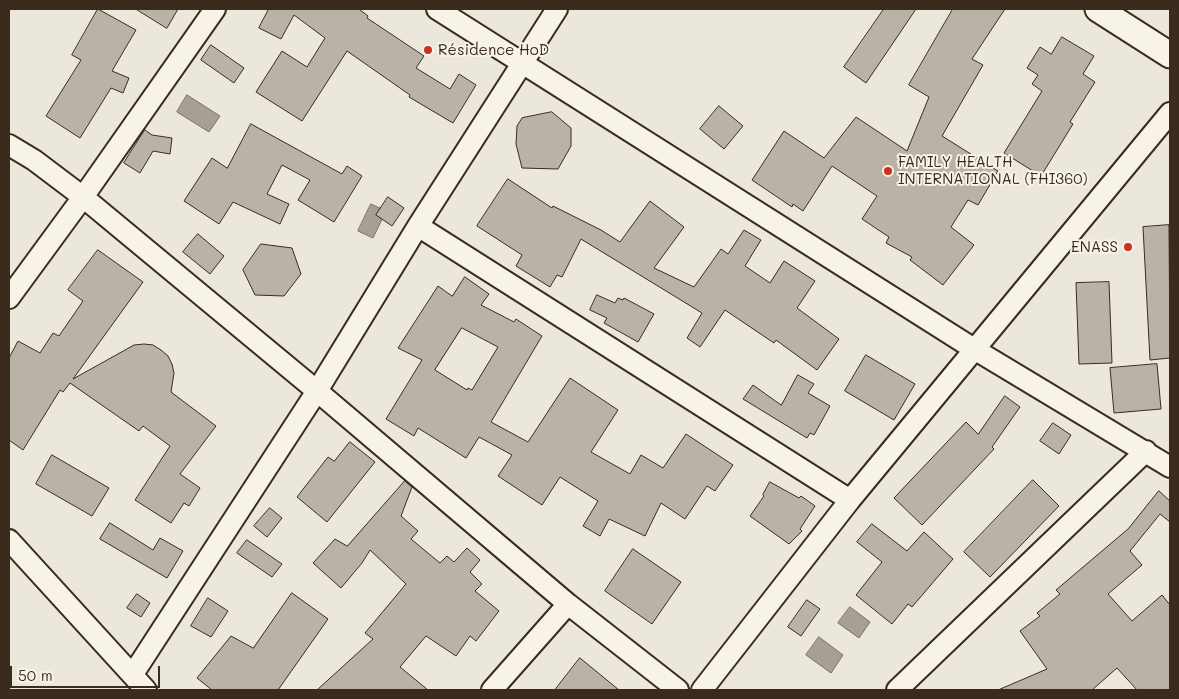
<!DOCTYPE html>
<html>
<head>
<meta charset="utf-8">
<style>
	body { margin:0 }
	#map { position:relative; width:1179px; height:699px; overflow:hidden; background:#ece7dc; font-family:Mali,sans-serif }
	canvas { display:block }
	.frame { position:absolute; inset:0; border:10px solid #3b2a1e; pointer-events:none }
	.scale { position:absolute; left:10px; top:666px; width:150px; height:22px; box-sizing:border-box; border:2px solid #3b2a1e; border-top:0; padding-left:6px; font-size:15px; line-height:18px; white-space:nowrap; color:#3b2a1e; -webkit-text-stroke:4px #f7f3e8; paint-order:stroke }
</style>
</head>
<body>
<div id="map">
<canvas width="1179" height="699"></canvas>
<div class="frame"></div>
<div class="scale">50 m</div>
</div>
<script>
const ctx = document.querySelector('canvas').getContext('2d');
ctx.lineJoin = 'round';
function fill(path, color) { ctx.fillStyle = color; ctx.fill(path, 'evenodd'); }
function strokePath(path, color, width, dash) { ctx.strokeStyle = color; ctx.lineWidth = width; ctx.lineCap = dash ? 'butt' : 'round'; ctx.setLineDash(dash || []); ctx.stroke(path); }
function label(font, color, halo, rows, align = 'center') {
  ctx.font = font + ' Mali,sans-serif'; ctx.lineWidth = 4; ctx.setLineDash([]); ctx.textBaseline = 'middle'; ctx.strokeStyle = halo; ctx.fillStyle = color; for (const [text, x, y, turn = 0] of rows) {
    ctx.save(); ctx.translate(x, y); ctx.rotate((+turn || 0) * Math.PI / 180); ctx.textAlign = isNaN(turn) ? turn : align; if (halo) ctx.strokeText(text, 0, 0); ctx.fillText(text, 0, 0); ctx.restore();
  }
}
const water = new Path2D(`
	M187,95L220,116L209,132L177,112Z
	M371,204L386,211L373,238L358,231Z
	M850,607L870,622L859,638L838,623Z
	M819,637L843,655L831,673L806,655Z`);
const building = new Path2D(`
	M98,9L136,30L112,71L129,78L123,93L111,88L80,138L46,116L81,60L72,55Z
	M136,9H178L167,28Z
	M269,9H359L368,16L367,18L424,56L416,68L450,89L459,74L476,85L453,123L409,97L410,95L347,51L302,121L256,92L282,51L307,67L325,38L294,15L281,39L259,28Z
	M884,9H916L866,83L844,67Z
	M953,9H1005L972,59L983,65L942,136L998,171L978,205L968,200L951,227L974,245L943,285L910,260L912,257L886,243L889,237L862,219L877,196L832,166L803,211L793,204L792,207L752,180L784,131L824,158L856,117L907,151L929,97L909,85Z
	M1062,37L1094,56L1083,74L1095,82L1070,122L1073,124L1041,176L1004,153L1042,91L1032,84L1038,75L1027,68L1040,47L1051,54Z
	M211,45L244,68L234,83L201,60Z
	M719,106L743,126L724,149L700,129Z
	M552,112L571,128V146L558,169L522,168L516,144L517,126L522,118Z
	M251,124L342,174L347,166L362,176L334,222L298,200L310,180L282,165L267,194L289,204L280,224L233,202L219,224L184,201L212,158L227,168Z
	M145,130L152,135L172,138L170,154L153,151L140,173L124,163Z
	M508,179L552,208L553,206L601,230L620,242L650,201L684,227L654,268L694,287L721,249L728,254L744,230L761,240L745,266L770,283L784,261L815,281L797,308L839,339L817,370L776,340L774,343L725,310L700,347L687,338L702,313L581,239L562,277L557,275L550,287L516,266L522,255L477,226Z
	M388,197L404,208L392,226L376,215Z
	M1169,225L1170,358L1150,360L1143,227Z
	M198,234L224,256L210,274L183,252Z
	M261,244L292,248L301,274L284,296L255,295L243,270Z
	M98,250L143,282L73,379L134,345L144,344L153,345L161,350L168,356L172,364L174,373L171,392L216,426L180,474L200,488L189,506L184,503L171,523L135,500L170,446L143,426L139,431L70,383L63,392L60,390L23,450L9,440V358L18,341L40,353L53,333L59,336L83,301L68,290Z
	M465,277L489,294L481,305L514,322L516,319L542,336L491,422L528,442L570,378L618,410L591,452L630,474L641,455L663,468L686,434L733,465L715,491L707,486L685,519L661,503L645,536L609,519L600,536L583,526L598,501L560,477L542,505L498,476L512,455L479,437L466,458L418,428L414,436L386,419L422,360L398,348L438,286L452,296ZM462,328L498,347L472,390L468,388L467,390L435,370Z
	M1109,282L1112,363L1079,364L1076,283Z
	M597,295L615,303L618,298L623,300L624,298L654,314L638,342L604,323L607,318L590,310Z
	M866,355L915,384L894,420L845,391Z
	M1157,364L1161,409L1114,413L1110,368Z
	M798,375L814,384L808,393L830,406L814,435L810,433L807,438L743,399L753,385L781,405Z
	M1005,396L1020,407L992,447L994,449L922,525L894,498L966,422L978,434Z
	M1053,423L1071,435L1059,454L1040,441Z
	M350,442L375,462L327,522L297,497L328,457L334,461Z
	M52,455L109,488L92,516L36,484Z
	M1033,480L1059,506L990,577L964,552Z
	M405,481L412,487L401,516L418,531L411,539L440,563L447,556L454,562L467,548L480,560L470,572L482,584L475,591L499,611L476,641L470,636L456,656L426,636L400,667L428,690H317L373,639L365,633L406,584L370,550L362,563L341,588L313,563L335,539L347,546Z
	M770,482L799,498L801,496L815,506L800,529L802,531L789,544L750,516L764,496L763,495Z
	M1159,491L1170,501V522L1160,514L1130,551L1142,565L1108,594L1132,621L1162,595L1170,605V690H1137L1117,668L1092,690H998L1047,669L1020,631L1040,616L1037,613L1060,594L1056,590L1128,529Z
	M270,508L282,518L267,537L254,526Z
	M110,523L153,550L160,538L183,551L167,578L100,539Z
	M872,524L907,551L924,532L953,559L912,607L908,604L892,624L856,595L882,562L857,542Z
	M247,540L282,564L272,577L237,553Z
	M633,549L681,582L652,624L605,591Z
	M292,593L328,619L278,690H212L197,678L231,636L253,648Z
	M137,594L150,603L141,617L127,608Z
	M208,598L228,611L211,637L191,626Z
	M807,600L820,609L801,636L788,627Z
	M580,658L619,690H555Z`);
const minor = new Path2D(`
	M437,9L974,349L1170,467
	M9,145L34,160L83,197L317,391L568,604L678,690
	M418,226L850,500
	M9,298L83,197L215,9
	M9,540L146,690
	M133,674L317,391L418,226L557,9
	M492,690L568,604
	M702,690L850,500L1170,113
	M897,690L1146,451`);
const tertiary = new Path2D(`
	M1098,9L1170,55`);
const markers = [
	[428,50,5,"#c8321e"],
	[888,171,5,"#c8321e"],
	[1128,247,5,"#c8321e"]
];
const poiNames = [
	["Résidence HoD",438,50],
	["FAMILY HEALTH",898,162],
	["INTERNATIONAL (FHI360)",898,179],
	["ENASS",1118,247,"right"]
];
fill(water, '#a89f93');
strokePath(water, '#7c7064', 1);
fill(building, '#bab2a7');
strokePath(building, '#3b2a1e', 1);
strokePath(minor, '#3b2a1e', 24);
strokePath(tertiary, '#3b2a1e', 29);
strokePath(minor, '#f7f3e8', 20);
strokePath(tertiary, '#f7f3e8', 25);
for (const [x, y, r, color] of markers) { const dot = new Path2D(); dot.arc(x, y, r, 0, 2 * Math.PI); ctx.fillStyle = color; ctx.fill(dot); strokePath(dot, '#f7f3e8', 2); }
label('15px', '#3b2a1e', '#f7f3e8', poiNames, 'left');
</script>
</body>
</html>
